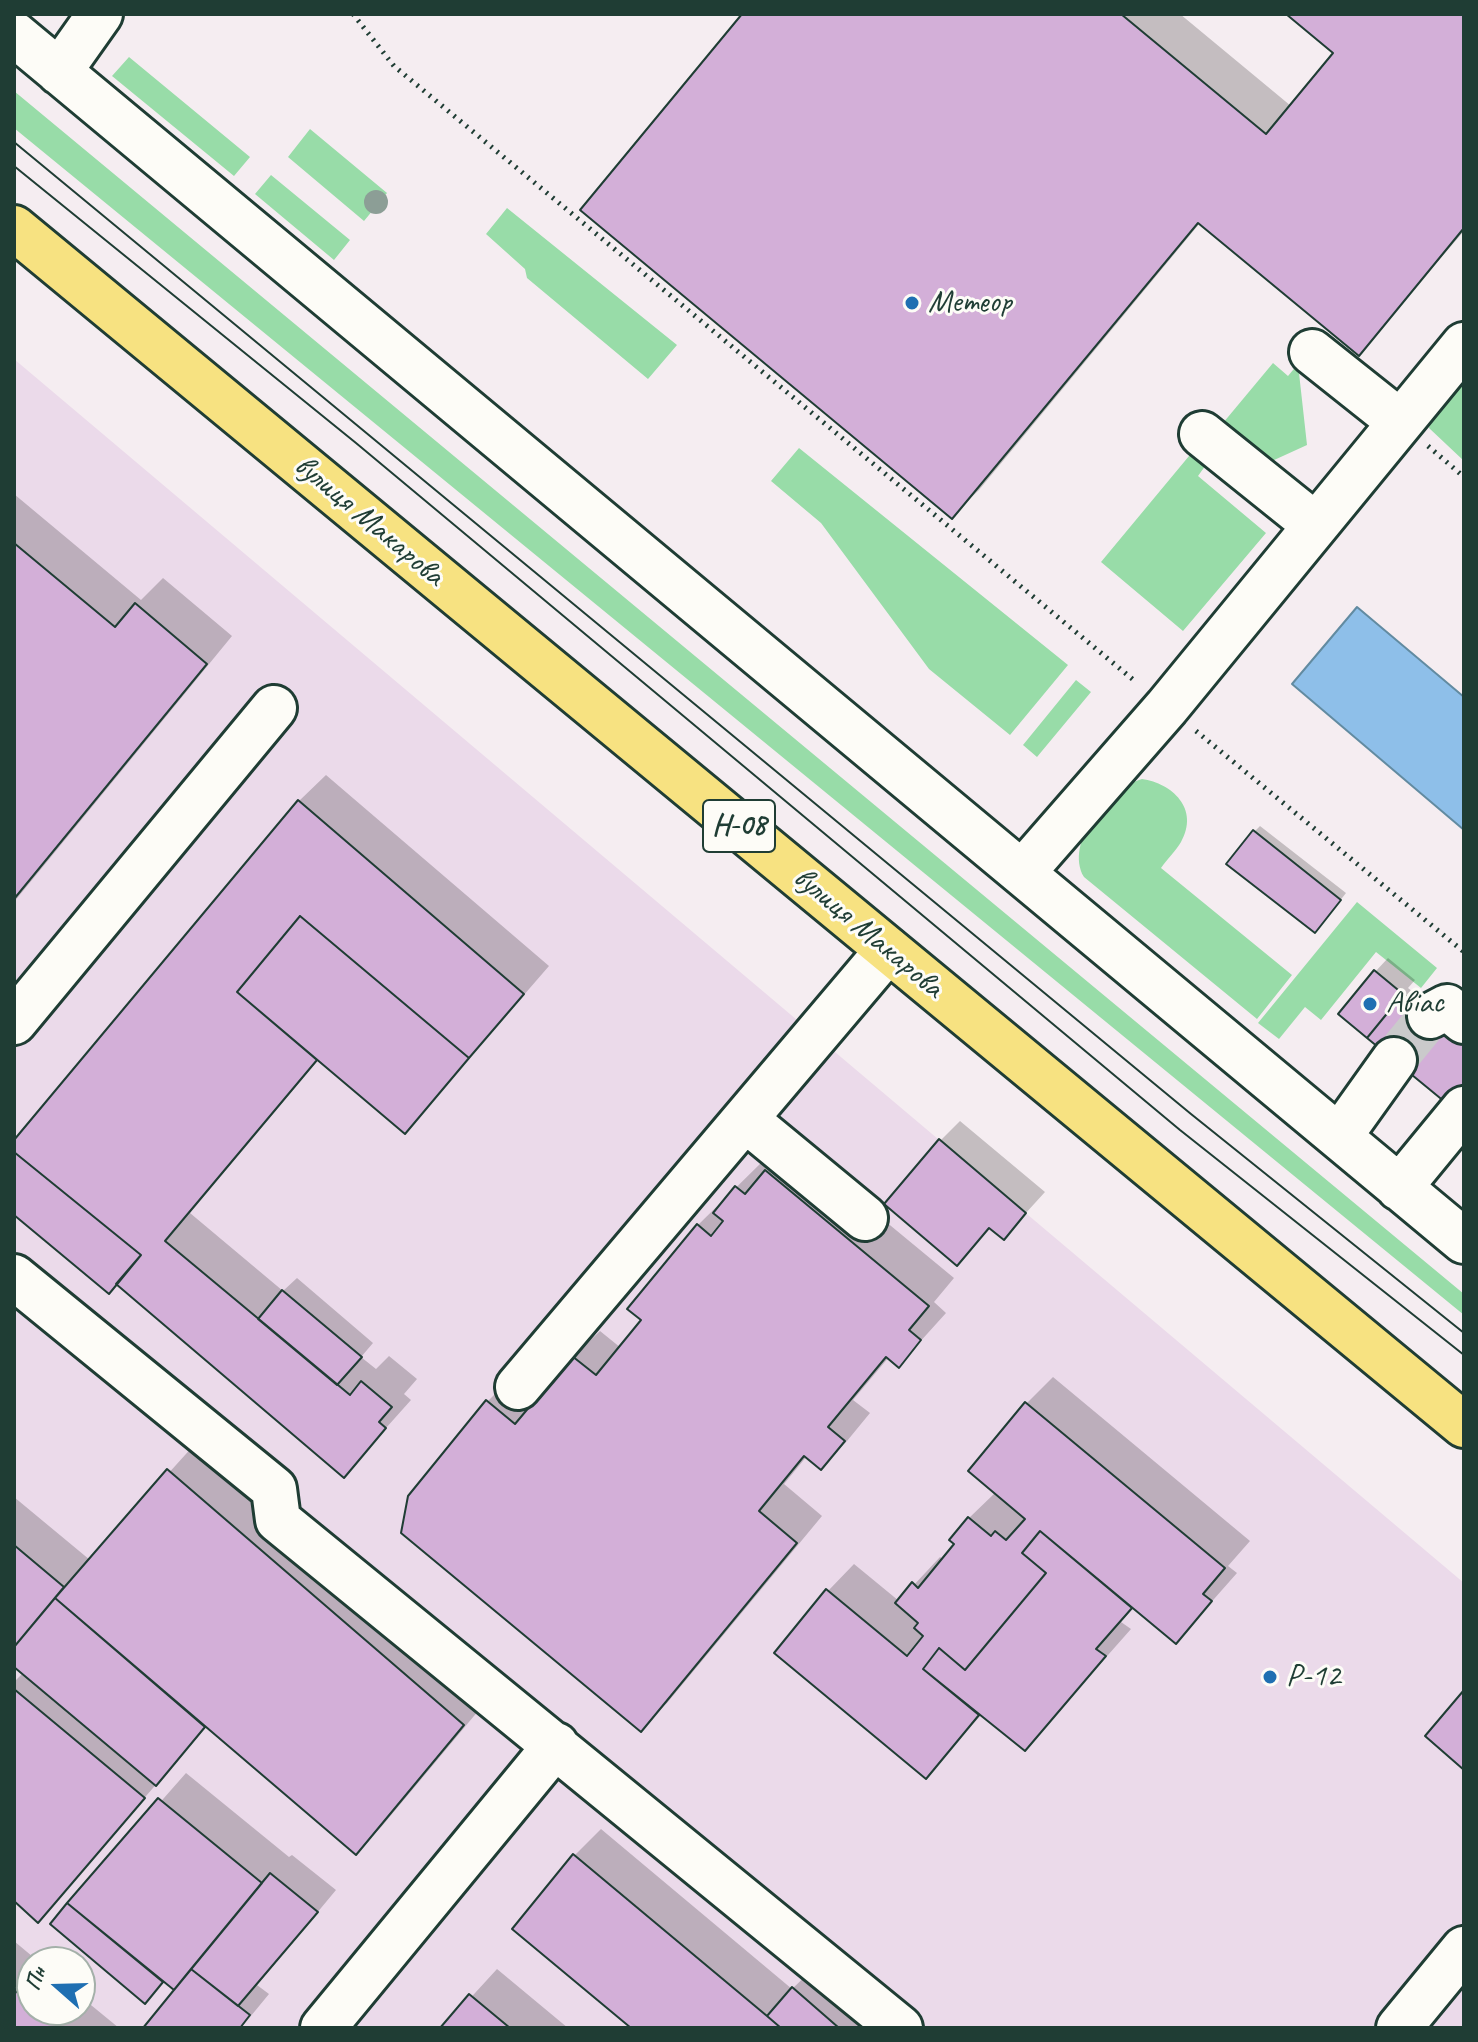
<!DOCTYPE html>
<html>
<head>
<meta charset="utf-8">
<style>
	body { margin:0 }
	#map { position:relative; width:1478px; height:2042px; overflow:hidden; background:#f5edf1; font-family:Caveat,sans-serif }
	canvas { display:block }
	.frame { position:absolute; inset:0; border:16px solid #1f3d34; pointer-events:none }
	.north { position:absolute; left:16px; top:1946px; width:80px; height:80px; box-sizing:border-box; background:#fdfcf7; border:2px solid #a4b0a9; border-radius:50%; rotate:290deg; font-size:22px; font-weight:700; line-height:32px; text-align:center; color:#1f3d34 }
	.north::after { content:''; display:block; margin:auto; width:28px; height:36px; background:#1f6fb2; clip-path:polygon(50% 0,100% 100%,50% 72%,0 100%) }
</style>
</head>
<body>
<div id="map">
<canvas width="1478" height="2042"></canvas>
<div class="frame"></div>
<div class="north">Пн</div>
</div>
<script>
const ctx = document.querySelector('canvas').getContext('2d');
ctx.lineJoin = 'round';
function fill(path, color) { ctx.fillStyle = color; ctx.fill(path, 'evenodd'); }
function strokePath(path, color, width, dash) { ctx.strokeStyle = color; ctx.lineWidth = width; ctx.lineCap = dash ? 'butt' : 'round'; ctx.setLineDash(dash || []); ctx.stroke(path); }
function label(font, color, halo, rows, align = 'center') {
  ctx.font = font + ' Caveat,sans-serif'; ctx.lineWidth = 6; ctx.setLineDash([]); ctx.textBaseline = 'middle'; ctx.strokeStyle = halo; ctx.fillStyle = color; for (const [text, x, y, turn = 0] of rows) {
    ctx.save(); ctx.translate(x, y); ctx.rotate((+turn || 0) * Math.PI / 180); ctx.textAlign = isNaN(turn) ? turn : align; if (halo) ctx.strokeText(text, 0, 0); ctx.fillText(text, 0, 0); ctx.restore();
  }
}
const built = new Path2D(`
	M14,359L1464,1583V2028H14ZM32,1962H80V2010H32Z`);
const green = new Path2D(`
	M129,57L250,157L234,176L112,76Z
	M14,91L1464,1294V1315L14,128Z
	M310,129L387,193L364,221L288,157Z
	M271,175L350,240L334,260L255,194Z
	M507,208L677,345L648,379L527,278L525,269L486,234Z
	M1273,363L1288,376L1298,364L1307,445L1261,466L1218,429Z
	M1464,379V461L1429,428L1431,419Z
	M799,448L1068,665L1010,735L929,669L821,523L771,481Z
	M1194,450L1208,462L1198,476L1266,533L1183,631L1101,562Z
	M1076,680L1091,692L1037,757L1023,745Z
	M1142,779C1172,783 1200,809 1181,842C1176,851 1167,859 1161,868L1292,975L1257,1019L1084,877C1064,842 1109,789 1142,779Z
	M1357,902L1437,968L1421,988L1376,952L1321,1020L1305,1007L1279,1039L1258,1023Z`);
const water = new Path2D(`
	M1357,607L1464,697V830L1292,684Z`);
const shadow = new Path2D(`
	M744,14H1180L1291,106L1336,53L1289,14H1464V231L1358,354L1200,223L979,490L952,516Z
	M14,494L141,600L163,578L232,636L14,902Z
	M326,775L549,966L405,1132L319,1059L190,1213L283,1291L297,1278L373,1343L361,1357L376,1369L389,1356L417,1379L404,1394L411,1400L344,1475L117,1283L14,1213V1143L299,801Z
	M1260,826L1346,893L1321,925L1254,832Z
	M1388,958L1415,980L1408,988L1464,1033V1090L1375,972Z
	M960,1121L1045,1192L1004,1237L991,1227L957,1264L940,1141Z
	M793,1145L954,1278L934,1302L946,1313L899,1365L889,1357L853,1400L870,1413L847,1441L821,1467L807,1456L784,1484L822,1516L667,1703L640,1729L409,1496L488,1401L514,1375L573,1357L600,1331L621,1348L644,1320L698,1225L763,1161Z
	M1053,1377L1250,1541L1228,1566L1237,1573L1176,1642L1134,1607L1121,1622L1131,1629L1025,1749L981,1715L926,1777L828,1591L854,1564L899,1601L940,1557L944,1560L957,1544L969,1518L996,1492L1026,1404Z
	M195,1444L489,1698L382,1826L356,1853L207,1726L38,1920L14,1899V1682L24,1672L14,1664V1497L90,1560Z
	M186,1773L289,1857L292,1855L336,1890L257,1985L269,1994L241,2028H145L177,1990L165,1980L158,1988L53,1924Z
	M601,1829L792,1989L814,1968L882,2028H634L574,1856Z
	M14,1941L39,1962H32V2010H80V1996L119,2028H14Z
	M497,1969L568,2028H443Z`);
const building = new Path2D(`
	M742,14H1121L1266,134L1333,53L1286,14H1464V228L1359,356L1198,223L952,519L580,210Z
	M14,543L115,627L135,603L207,664L14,899Z
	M298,800L524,994L469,1058L300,916L237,992L317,1060L165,1241L350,1395L361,1381L392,1407L379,1422L386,1428L344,1478L116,1284L141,1255L14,1152V1140Z
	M1253,830L1341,900L1315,933L1226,864Z
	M300,916L469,1058L405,1134L237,992Z
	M1374,970L1403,994L1367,1038L1338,1014Z
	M1403,994L1464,1044V1091L1451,1107L1367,1038Z
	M939,1139L1026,1213L1004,1240L989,1228L957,1266L884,1204Z
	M14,1152L141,1255L109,1294L14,1215Z
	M765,1170L929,1306L909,1330L921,1340L899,1368L886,1357L828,1427L845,1441L821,1470L804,1456L759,1511L797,1543L641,1732L401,1533L408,1496L486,1400L515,1424L572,1356L596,1375L641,1320L627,1309L697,1224L711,1236L723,1221L713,1213L735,1186L745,1194Z
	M282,1290L362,1357L337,1385L258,1319Z
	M1025,1402L1225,1568L1203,1594L1212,1601L1176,1644L1040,1531L1022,1553L1046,1573L965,1670L939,1648L923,1669L979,1715L926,1779L774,1653L826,1589L907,1656L923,1636L914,1628L918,1623L895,1603L912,1582L918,1588L954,1544L949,1540L968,1517L991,1536L995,1531L1006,1540L1025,1519L968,1471Z
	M167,1469L464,1725L356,1855L55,1598Z
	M1040,1531L1132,1608L1096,1649L1106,1656L1025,1751L923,1669L939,1648L965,1670L1046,1573L1022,1553Z
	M14,1545L64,1587L14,1647Z
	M55,1598L205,1727L156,1786L14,1667V1647Z
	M14,1689L145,1798L38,1923L14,1901Z
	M1464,1690V1770L1425,1736Z
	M158,1798L262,1883L174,1990L67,1903Z
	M573,1854L767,2016L781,2028H631L512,1929Z
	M270,1873L318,1912L238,2006L191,1969Z
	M67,1903L163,1982L145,2004L50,1924Z
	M191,1969L250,2015L240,2028H143Z
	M792,1987L839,2028H781L767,2016Z
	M14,1990L32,2004V2010H39L61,2028H14Z
	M469,1994L510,2028H440Z`);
const minorTunnel = new Path2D(`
	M1394,1060L1430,1016`);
const path = new Path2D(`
	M353,14L394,66L1136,682
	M1428,446L1464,477
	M1196,731L1464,952`);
const minor = new Path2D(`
	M14,34L1464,1241
	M59,72L100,14
	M1312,352L1400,422
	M1202,434L1314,524
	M1022,873L1167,707L1464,345
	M1430,1016L1447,1007L1464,1021
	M14,1022L274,708
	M745,1119L865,1218
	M1339,1137L1394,1060
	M1399,1188L1464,1109
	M14,1277L274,1489L278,1520L900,2028
	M518,1387L888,950
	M323,2028L556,1745
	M1399,2028L1464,1949`);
const major = new Path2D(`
	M14,228L1464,1425`);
const tram = new Path2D(`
	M14,142L1191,1114L1464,1333
	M14,166L356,443L1180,1130L1464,1355`);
const trees = [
	[376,202]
];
const markers = [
	[912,303,8,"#1f6fb2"],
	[1370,1004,8,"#1f6fb2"],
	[1270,1677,8,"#1f6fb2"]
];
const shields = [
	[739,826,72]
];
const shieldNames = [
	["Н-08",739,826]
];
const poiNames = [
	["Метеор",928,303],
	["Авіас",1386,1004],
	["Р-12",1286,1677]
];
const streetNames = [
	["вулиця Макарова",369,521,40],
	["вулиця Макарова",868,933,40]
];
fill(built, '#ebdaea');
fill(green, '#98dca8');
fill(water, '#8ebfe9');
strokePath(water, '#628ba1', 2);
fill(shadow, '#0003');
fill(building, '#d3afd8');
strokePath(building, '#1f3d34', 2);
strokePath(minorTunnel, '#cacacb', 44, [44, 22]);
strokePath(minor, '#1f3d34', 50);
strokePath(major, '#1f3d34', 50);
strokePath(path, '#1f3d34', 5, [2, 6]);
strokePath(minor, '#fdfcf7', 44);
strokePath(major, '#f7e281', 44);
strokePath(tram, '#1f3d34', 2);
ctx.fillStyle = '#8c9e96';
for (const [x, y] of trees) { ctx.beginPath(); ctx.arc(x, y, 12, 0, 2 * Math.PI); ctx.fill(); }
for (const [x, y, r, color] of markers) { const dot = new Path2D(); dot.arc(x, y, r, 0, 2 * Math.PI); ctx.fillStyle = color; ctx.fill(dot); strokePath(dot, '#fdfcf7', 3); }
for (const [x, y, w] of shields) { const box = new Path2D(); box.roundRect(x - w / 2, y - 26, w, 52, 6); ctx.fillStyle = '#fdfcf7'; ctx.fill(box); strokePath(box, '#1f3d34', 2); }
label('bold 30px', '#1f3d34', null, shieldNames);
label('32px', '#1f3d34', '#fdfcf7', poiNames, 'left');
label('32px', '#1f3d34', '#fdfcf7', streetNames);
</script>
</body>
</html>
